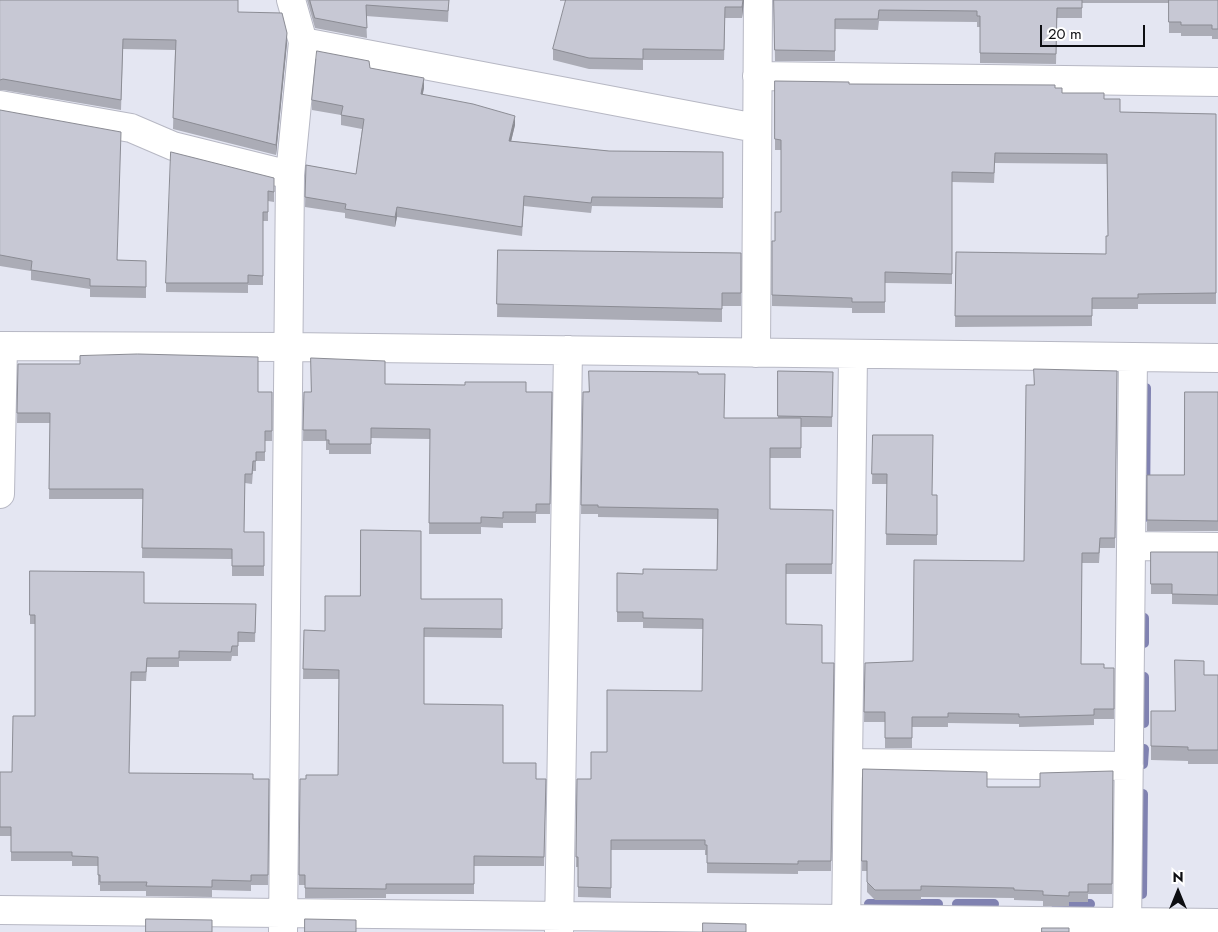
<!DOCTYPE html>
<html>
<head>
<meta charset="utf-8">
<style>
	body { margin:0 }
	#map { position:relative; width:1218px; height:932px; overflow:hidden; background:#e4e6f2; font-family:Jost,sans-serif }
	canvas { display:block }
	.north { position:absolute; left:1153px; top:867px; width:50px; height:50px; -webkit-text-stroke:4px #fff; paint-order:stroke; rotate:0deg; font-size:14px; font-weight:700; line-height:20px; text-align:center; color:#0d0e12 }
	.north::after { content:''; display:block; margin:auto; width:18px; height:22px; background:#0d0e12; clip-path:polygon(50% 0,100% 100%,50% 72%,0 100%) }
	.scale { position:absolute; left:1040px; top:25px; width:105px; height:22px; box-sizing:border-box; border:2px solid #0d0e12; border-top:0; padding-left:6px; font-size:15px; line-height:18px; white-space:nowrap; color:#0d0e12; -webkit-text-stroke:4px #fff; paint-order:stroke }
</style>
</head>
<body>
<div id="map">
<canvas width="1218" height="932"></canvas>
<div class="north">N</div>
<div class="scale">20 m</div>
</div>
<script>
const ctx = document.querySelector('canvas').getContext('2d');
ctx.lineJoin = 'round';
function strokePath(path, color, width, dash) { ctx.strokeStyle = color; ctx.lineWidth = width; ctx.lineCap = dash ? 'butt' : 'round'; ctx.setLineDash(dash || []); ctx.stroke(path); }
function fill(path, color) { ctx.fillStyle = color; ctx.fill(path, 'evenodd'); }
const stream = new Path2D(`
	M1145,517L1146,388
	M1144,618V643
	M1144,723V677
	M1143,764L1144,749
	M1142,894L1143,794
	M869,904H938
	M957,904H994
	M1056,904H1090`);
const street = new Path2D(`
	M303,42L756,128
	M757,76L1218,82
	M0,105L131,128L173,146L290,175
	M0,346L288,347L1218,358
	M756,353L758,0
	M0,494L3,346
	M1131,546L1218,547
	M848,763L1129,766
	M0,910L1218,923
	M283,931L290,175L303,42L291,0
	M559,932L568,350
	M846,932L853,354
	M1127,932L1133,357`);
const wall = new Path2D(`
	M0,0L238,12L287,43L276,155L173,129L175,50L123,49L121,110L3,90H0Z
	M307,0H449L448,22L366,16L367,38L315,28Z
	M560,0H744L742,18H725L724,60H643V70L589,69L553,60V49L566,1H560Z
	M774,0H1218V39H1212V36H1181V33H1169V3H1082V18H1057L1056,64L980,63V27H977V22L879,21L878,30L835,29V61H775Z
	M370,68L424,88L422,95L515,125L511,141L609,151L723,152V208L592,206L591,213L524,206L522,236L397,217L395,227L345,218V213L305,207L306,165L356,174L362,129L341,125V115L312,110V100Z
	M775,81L849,84L1055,88L1062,93L1104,99L1120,112L1216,114V304H1138V309H1092V326L955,327L956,252L1106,254L1108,236L1107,164L995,163L994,183L952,182V284L885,283V313H852V308L772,306V241H775L781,212V150H775Z
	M0,110L118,260L146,261V298L90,297V289L31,280V271L0,266Z
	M274,178V202L268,201V221H263V285H248V293L166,292V283Z
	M498,250L741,253V306H722V322L497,317Z
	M18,364L258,392H272V441H265V461H256V471H253L252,484L245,483L244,532H264V576H232V559L142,558L143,499H49L50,423H17Z
	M778,371L833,372L832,427H801V458H770V509L833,510L832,574H786V624L822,663H834L831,871H798V874L707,873V855H705V850H611V898L578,897V867H576L577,779H591L607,752L702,691L703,629L643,628V622H617V573L643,574L717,570V519L598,517V514H581L583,392L698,374L724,418H778Z
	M1117,371L1115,548H1100L1099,563H1082L1081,664L1104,668H1114V719H1094V725L1019,727V724L948,723V727H912V748H885V722H864L865,663L913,661L1024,561L1034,385Z
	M385,384L526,392H552L550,514H536V523H503V528L481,527V534H429L430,439L371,438V454H329V450H326V441H303L304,392H311Z
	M1218,392V531H1147V475H1184Z
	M873,435L932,495H937V545H886L887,484H872Z
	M1151,552H1218V605L1172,604V594H1151Z
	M30,571L144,603L256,604L255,642H238V656H232L231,661H179V667H147L146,681H131L129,773L253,779H269L268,885H251V891L212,890V897L146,896V891H100V885H98V866H72V861H11V836H0V772H12L35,716V624H30Z
	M421,599H502V638L424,637V704L503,763L536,779H546L544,866H474V894H386V898H305V885H299V875L306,779L338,775L339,679H303L304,630L325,631Z
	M1204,675H1218V764H1188V761L1151,760V711H1175Z
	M863,769L987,787H1040L1113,771L1112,894H1088V902H1069V906H1043V901L1014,900V898L921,897V900H875L867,892V871H862Z`);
const shadedWall = new Path2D(`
	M743,0H744L742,18V7Z
	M287,33V43L276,155V145Z
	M424,78V88L421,104V94Z
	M515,116V125L509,150V141Z
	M397,207V217L395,227V217Z`);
const building = new Path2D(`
	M0,0H238V12L282,13L287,33L276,145L173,118L176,40L123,39L121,100L3,79L0,80Z
	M310,0H449L448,11L366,5L367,28L315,18Z
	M566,0H743L742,7H725L724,50L643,49V59L589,58L553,49Z
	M774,0H1082V8H1057L1056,54L980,53V16H977V11L879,10L878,19H835V51L775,50Z
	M1169,0H1218V29H1212V25H1181V22H1169Z
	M317,51L369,61L370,68L424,78L421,94L473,104L515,116L509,141L609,151L723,152V198L592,197L591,203L524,196L522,227L397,207L395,217L345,209L346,204L305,197L306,165L356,174L364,119L341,115L343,106L312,100Z
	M775,81L849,82V84L1055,85V88H1062V93H1104V99H1120V112L1216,114V293L1138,294V298H1092V316H955L956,252L1106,254V236H1108L1107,154L995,153L994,173L952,172V274L885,272V302H852V298L772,295V241H775V212H781V140L775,139Z
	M0,110L121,132L117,260L146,261V287L90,286V279L31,270L32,261L0,255Z
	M171,152L274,178V192L268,191V212H263V276L248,275V283H166Z
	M498,250L741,253V293H722V309L497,304Z
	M138,354L258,357V392H272V431H265V452H256V461H253L252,474H245L244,532H264V566H232V549L142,548L143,489H49L50,413H17L18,364H80V356Z
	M311,358L385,361V384L465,385V382H526V392H552L550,504H536V512H503V518L481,517V523H429L430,429L371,428V444H329V440H326V430H303L304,392H311Z
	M1034,369L1117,371L1115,538H1100L1099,553H1082L1081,664H1104V668H1114V709H1094V715L1019,717V714L948,713V717H912V738H885V712H864L865,663L913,661L914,560L1024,561L1026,385H1034Z
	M589,371L698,372V374H725L724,418H801V448H770V509L833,510L832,564H786V624L822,625V663H834L831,861H798V864L707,863V845H705V840H611V888L578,887V857H576L577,779H591V752H607V690L702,691L703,619L643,618V612H617V573L643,574V569L717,570L718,509L598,507V505H581L583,392H589Z
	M778,371L833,372L832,417L778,416Z
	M1185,392H1218V521L1147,520V475H1184Z
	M873,435H933L932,495H937V535L886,534L887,474H872Z
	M361,530L421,531V599H502V629L424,628V704L503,705V763H536V779H546L544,857L474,856V884H386V889L305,888V875H299L300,779H306V775H338L339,670L303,669L304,630L325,631V596H360Z
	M1151,552H1218V595L1172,594V584H1151Z
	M30,571L144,572V603L256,604L255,633L238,632V646H232L231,652L179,651V658H147L146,672H131L129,773L253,774V779H269L268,875H251V881L212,880V887L146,886L147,882H100V875H98V857L72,856V852H11V827H0V772H12L13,716H35V615H30Z
	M1175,660L1204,661V675H1218V750H1188V747L1151,746V711H1175Z
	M863,769L987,772V787H1040V773L1113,771L1112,884H1088V892H1069V896L1043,895V891L1014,890V888L921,886V890H875L867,882V861H862Z
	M146,919L212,920V932H146Z
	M305,919L356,920V932H305Z
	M703,923L746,924V932H703Z
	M1042,928H1069V932H1042Z`);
strokePath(stream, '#8082b1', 10);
strokePath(street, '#b7b8c4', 30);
strokePath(street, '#fff', 28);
fill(wall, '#abacb6');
fill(shadedWall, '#8b8c94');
fill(building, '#c7c8d4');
strokePath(building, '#8b8c94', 1);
</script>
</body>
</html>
